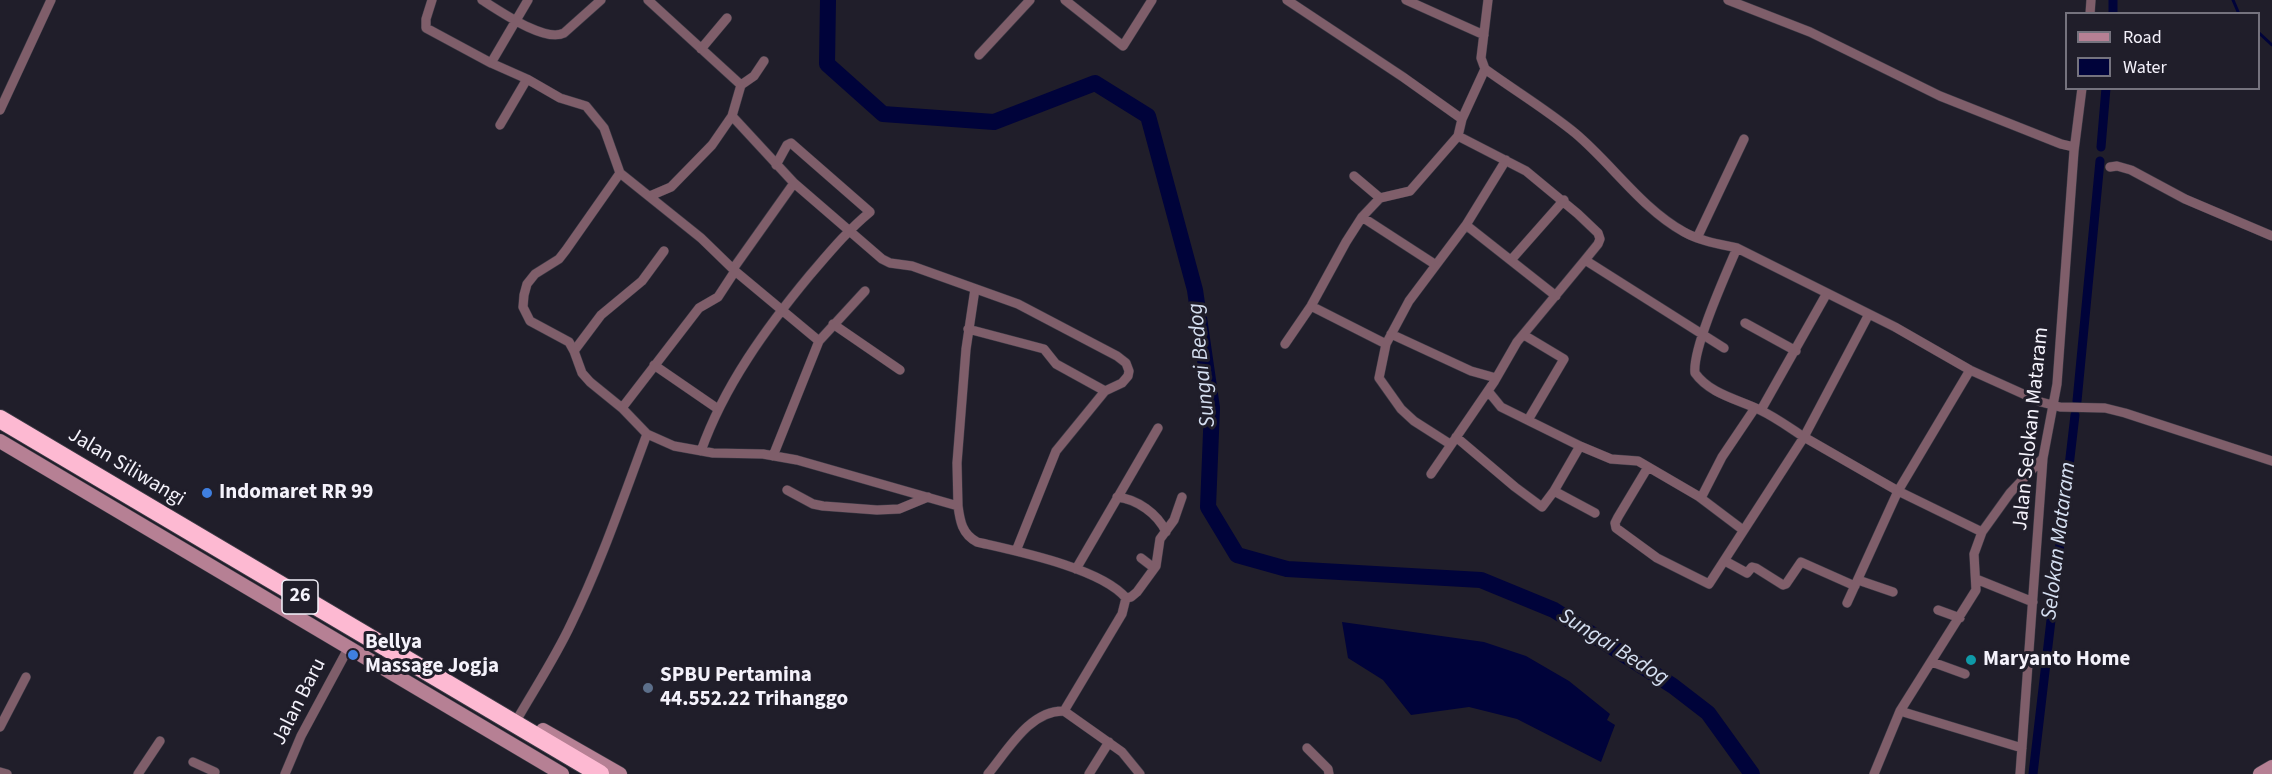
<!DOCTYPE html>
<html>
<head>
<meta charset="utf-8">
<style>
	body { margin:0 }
	#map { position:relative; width:2272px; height:774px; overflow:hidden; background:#201e2a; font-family:"Source Sans 3",sans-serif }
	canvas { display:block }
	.legend { position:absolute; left:2065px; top:12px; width:195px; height:78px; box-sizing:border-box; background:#201e2a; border:2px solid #75737e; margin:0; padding:8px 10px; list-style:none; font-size:18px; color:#f4f2fb }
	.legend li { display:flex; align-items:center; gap:12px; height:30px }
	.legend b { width:30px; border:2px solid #75737e }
</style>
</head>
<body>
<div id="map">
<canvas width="2272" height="774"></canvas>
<ul class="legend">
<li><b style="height:8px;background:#b68094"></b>Road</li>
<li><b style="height:16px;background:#00033a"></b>Water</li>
</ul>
</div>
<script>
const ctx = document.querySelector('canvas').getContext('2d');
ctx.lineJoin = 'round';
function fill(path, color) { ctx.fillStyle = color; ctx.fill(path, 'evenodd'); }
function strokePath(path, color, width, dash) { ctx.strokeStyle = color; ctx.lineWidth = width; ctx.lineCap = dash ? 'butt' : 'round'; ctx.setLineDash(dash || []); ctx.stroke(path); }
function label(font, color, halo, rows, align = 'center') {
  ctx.font = font + ' "Source Sans 3",sans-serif'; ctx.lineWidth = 6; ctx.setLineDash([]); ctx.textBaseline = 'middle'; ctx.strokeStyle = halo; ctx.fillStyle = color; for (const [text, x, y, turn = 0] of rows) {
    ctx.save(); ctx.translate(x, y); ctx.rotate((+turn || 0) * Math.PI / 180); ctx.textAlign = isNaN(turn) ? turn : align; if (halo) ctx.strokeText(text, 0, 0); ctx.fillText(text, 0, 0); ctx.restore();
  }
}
const water = new Path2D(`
	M1342,622L1484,642L1526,656L1569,681L1610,714L1607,720L1615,725L1601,762L1517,719L1469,707L1411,715L1383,680L1348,658Z`);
const stream = new Path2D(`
	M2233,0L2239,14
	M2258,32L2272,45`);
const canal = new Path2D(`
	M2113,0V14
	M2101,147L2106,88
	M2077,401L2100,161
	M2033,774L2075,415`);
const river = new Path2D(`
	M828,0L827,64L883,114L994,122L1095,83L1148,116L1195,290L1212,408L1208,507L1237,555L1287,569L1481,580L1554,610L1673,686L1708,713L1752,774`);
const street = new Path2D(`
	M432,0L426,19V28L491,63
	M482,0C500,11 545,43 564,33L601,0
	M528,0L491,63L527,79L560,98L586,106L604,128L620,173L701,238L735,271L819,341L773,456
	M648,0L741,85L732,116L712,145L671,187L650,196
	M1065,0L1123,46L1152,0
	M1287,0L1403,77L1462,119L1485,69
	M1406,0L1484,35
	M1488,0L1481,58L1485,69C1514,90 1547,110 1575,133C1612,164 1641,208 1684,232C1700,241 1719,244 1737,248L1895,327L1970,370L2041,402L2060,407L2105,408L2125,413L2272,461
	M1728,0L1810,32L1940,96L2061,144L2074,147
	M2090,14L2091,0
	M701,49L727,18
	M979,55L1030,0
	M741,85L754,76L764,61
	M0,110L51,0
	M732,116L794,183L882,259L890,263L912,266L1018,304L1117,356L1126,363L1129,371L1128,376L1122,383L1105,391L1056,451L1016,551
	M500,125L527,79
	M1458,136L1526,171L1578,214L1598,233L1600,239L1598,244L1585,260L1724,348
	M1506,160L1466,225L1556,296
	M2110,167L2117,166L2131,170L2185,199L2272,236
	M620,173L566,250L559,259L535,274L527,284L524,295L523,307L530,321L569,342L574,351L582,373L590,382L622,408L647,434L674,446L713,453L763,454L797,460L958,506C960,521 962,534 977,542C1016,551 1101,568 1126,598L1122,614L1064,711
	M1354,176L1380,198
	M1362,217L1436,265
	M1697,238L1744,139
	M1737,248C1726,274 1692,349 1695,373C1710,394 1737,399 1760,410C1775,417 1790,428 1804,437L1869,314
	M1511,260L1564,200
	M733,269L794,183
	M1311,306L1386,344
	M1745,323L1796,351
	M833,324L900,370
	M968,329L1044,349L1056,364L1105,391
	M1391,334L1471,371L1496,378
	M1524,335L1564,359L1528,420
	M819,341L865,291
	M1285,344L1311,306L1346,242L1362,217L1380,198L1410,191L1458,136L1462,119
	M574,351L601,315L642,281L664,251
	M654,365L718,409
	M1488,391L1501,407L1580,446L1611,459L1638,461L1698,496L1743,530
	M622,408L699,308L718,297L735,271
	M1761,410L1827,293
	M1456,437L1515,487L1542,507L1554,491L1580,446
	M1450,444L1414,421L1401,409L1379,378L1386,344L1409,301L1466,225
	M701,451C724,386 766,328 810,275C829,253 847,231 870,212L791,143L787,145L776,165
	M1648,467L1618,517L1615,523L1616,528L1657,558L1709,584L1804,437L1898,491L1847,603
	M1431,474L1494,382L1517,342L1585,260
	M787,490L813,504L823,506L877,510L899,509L928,497
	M1554,491L1595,513
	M1117,497C1137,499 1158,514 1166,532
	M1701,498L1722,457L1755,408
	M958,506L957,463L966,349L975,289
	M1982,532L2010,493L2043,458
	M1141,558L1154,568
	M1725,561L1747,573L1752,567L1756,568L1783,585L1786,584L1801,562L1855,586
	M1076,569L1158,428
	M1976,579L2033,602
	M1858,580L1893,592
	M1126,598L1131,597L1137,592L1156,566L1160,539L1174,520L1182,497
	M1938,610L1960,618
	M1932,662L1965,674
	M1064,711L1122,752L1140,774
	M1900,711L2022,748
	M519,716C537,685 556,656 571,624C601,563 623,498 647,434
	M0,727L26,677
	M1307,748L1328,769L1329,774
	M193,762L215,772
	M0,772L7,774
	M138,774L160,741
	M285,774L301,736L349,647
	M988,774C1008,750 1030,710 1064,711
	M1089,774L1109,742
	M1874,774L1900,711L1976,590L1974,554L1982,532L1898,491L1970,370
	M2020,774L2043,458L2057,384L2074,151L2082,88`);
const secondary = new Path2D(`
	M0,441L562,774
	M543,730L620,774
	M2260,774L2272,767`);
const highway = new Path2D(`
	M0,419L600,774`);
const markers = [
	[207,493,6,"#3f7fe0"],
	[353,655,6,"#3f7fe0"],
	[1971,660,6,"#0f9aa8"],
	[648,688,6,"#5c6f8a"]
];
const shields = [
	[300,597,36]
];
const shieldNames = [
	["26",300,597]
];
const streetNames = [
	["Jalan Selokan Mataram",2032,429,-84],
	["Jalan Siliwangi",126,468,31],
	["Jalan Baru",300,702,-63]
];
const poiNames = [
	["Indomaret RR 99",219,493],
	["Bellya",365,643],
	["Massage Jogja",365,667],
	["Maryanto Home",1983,660],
	["SPBU Pertamina",660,676],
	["44.552.22 Trihanggo",660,700]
];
const waterNames = [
	["Sungai Bedog",1203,365,-96],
	["Selokan Mataram",2060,541,-83],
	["Sungai Bedog",1613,648,32]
];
fill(water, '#00033a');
strokePath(stream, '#00033a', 3);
strokePath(canal, '#00033a', 9);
strokePath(river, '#00033a', 16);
strokePath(street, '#3e3c47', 10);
strokePath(secondary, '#3e3c47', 15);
strokePath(highway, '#3e3c47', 20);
strokePath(street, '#7f5e6a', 9);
strokePath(secondary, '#b68094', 14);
strokePath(highway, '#fdb9d2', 18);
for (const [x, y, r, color] of markers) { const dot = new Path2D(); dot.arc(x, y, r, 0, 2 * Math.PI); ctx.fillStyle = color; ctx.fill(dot); strokePath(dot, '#201e2a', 2); }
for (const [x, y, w] of shields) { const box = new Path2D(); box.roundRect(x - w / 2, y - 17, w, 34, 4.5); ctx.fillStyle = '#201e2a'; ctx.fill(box); strokePath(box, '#f4f2fb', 1.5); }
label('bold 20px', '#f4f2fb', null, shieldNames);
label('21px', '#f4f2fb', '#201e2a', streetNames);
label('bold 21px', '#f4f2fb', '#201e2a', poiNames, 'left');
label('italic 22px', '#d6e0f2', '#201e2a', waterNames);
</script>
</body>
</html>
